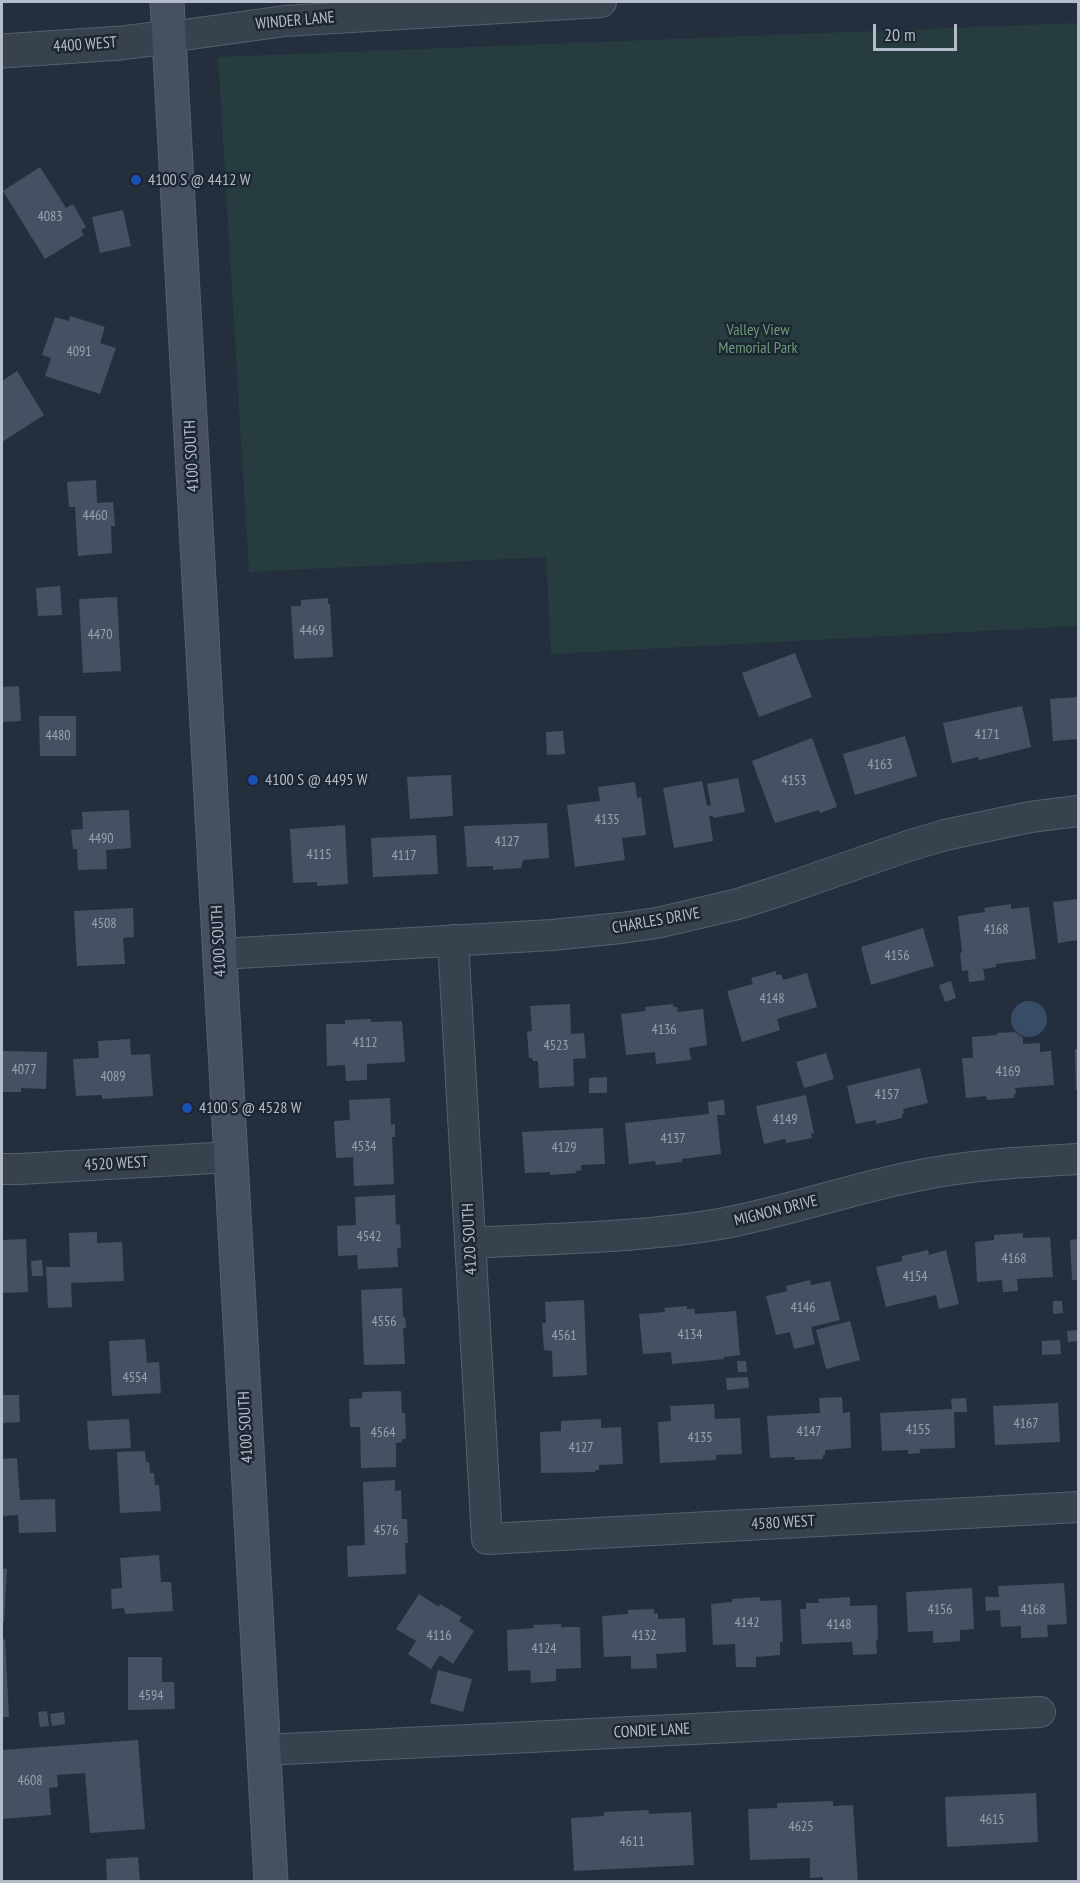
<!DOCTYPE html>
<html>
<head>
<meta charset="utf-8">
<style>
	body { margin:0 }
	#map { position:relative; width:1080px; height:1883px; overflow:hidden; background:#242f3e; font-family:"PT Sans Narrow",sans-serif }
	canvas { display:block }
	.frame { position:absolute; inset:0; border:3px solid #b4bcc9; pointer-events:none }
	.scale { position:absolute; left:873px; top:24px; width:84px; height:27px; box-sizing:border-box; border:3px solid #b4bcc9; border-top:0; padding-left:8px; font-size:18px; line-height:21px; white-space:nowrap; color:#b4bcc9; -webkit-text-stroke:4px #1d2633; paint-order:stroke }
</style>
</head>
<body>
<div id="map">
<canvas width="1080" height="1883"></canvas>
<div class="frame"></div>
<div class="scale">20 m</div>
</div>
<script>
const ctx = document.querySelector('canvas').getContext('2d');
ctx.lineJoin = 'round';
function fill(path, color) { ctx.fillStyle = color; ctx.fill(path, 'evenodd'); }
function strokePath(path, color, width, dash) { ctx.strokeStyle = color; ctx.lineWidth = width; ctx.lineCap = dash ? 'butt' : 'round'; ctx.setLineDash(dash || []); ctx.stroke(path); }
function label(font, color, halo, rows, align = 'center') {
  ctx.font = font + ' "PT Sans Narrow",sans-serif'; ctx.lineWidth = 5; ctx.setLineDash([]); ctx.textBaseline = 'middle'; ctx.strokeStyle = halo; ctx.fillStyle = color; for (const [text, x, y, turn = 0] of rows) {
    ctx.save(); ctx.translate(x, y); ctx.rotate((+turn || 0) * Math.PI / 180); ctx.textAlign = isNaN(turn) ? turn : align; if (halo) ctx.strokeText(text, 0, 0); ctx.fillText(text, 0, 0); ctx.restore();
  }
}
const green = new Path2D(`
	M1078,23V626L551,654L546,557L249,572L218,57Z`);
const water = new Path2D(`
	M1011 1019a18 18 0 1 1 36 0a18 18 0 1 1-36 0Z`);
const building = new Path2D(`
	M40,167L66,208L73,204L86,227L81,230L84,235L45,259L3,191Z
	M123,210L131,246L100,253L92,217Z
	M70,316L105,327L100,343L116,348L100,394L45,376L51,358L42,355L55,317L69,321Z
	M17,371L44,415L2,442V381Z
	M96,480L97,503L113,502L115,526H111L112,553L78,556L75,507H69L67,482Z
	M60,586L62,615L38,616L36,588Z
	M117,597L121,671L83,673L79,599Z
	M328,598V604H330L333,657L294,659L291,606H301V600Z
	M795,653L812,697L759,717L742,673Z
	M19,686L21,721L2,722V687Z
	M1078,697V739L1053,741L1050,699Z
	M1022,706L1031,747L979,760L978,757L952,763L943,723Z
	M39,716H76V756H40Z
	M563,731L565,754L547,755L546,732Z
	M905,736L917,776L855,795L843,754Z
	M812,738L837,807L820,813L819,810L775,823L752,761Z
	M451,775L453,816L410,819L407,777Z
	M738,778L745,812L713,818V816H709L713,841L674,848L663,788L702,781L707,806L711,805L707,784Z
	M635,782L637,798L641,797L646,835L622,838L625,860L575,867L567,805L600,801L598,787Z
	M129,810L131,848L106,850L107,869L78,870L77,849H73L71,830L83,829L82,812Z
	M547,823L549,858L523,860L521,868L493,870V866L467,867L464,826Z
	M345,825L348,884L317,886V882L293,883L290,829Z
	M436,835L438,874L373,877L371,838Z
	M1078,899V940L1058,943L1053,902Z
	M1011,904V909L1029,907L1036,959L996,964V967L983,969L985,980L969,982L968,970L962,971L960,953L962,952L958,916L985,912L984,908Z
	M133,908L134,937L123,938L125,964L77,966L74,911Z
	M923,928L934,966L871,985L861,947Z
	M776,971V975L781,974L783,980L807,973L817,1007L777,1019L780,1030L742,1042L727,991L753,984L751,978Z
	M951,981L956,998L945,1002L939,985Z
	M570,1004L571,1034L584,1033L586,1058L573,1059L574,1086L539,1088L538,1061H533L532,1058H529L527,1032L532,1031L530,1006Z
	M673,1004L674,1007H677L678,1012L703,1009L707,1045L689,1048L691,1060L656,1064L655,1052L626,1055L621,1014L646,1011L645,1007Z
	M371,1019V1022L402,1021L405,1062L367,1064V1080L346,1081L345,1065L327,1066L326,1024H345V1020Z
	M1015,1032L1023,1038V1044L1040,1043V1052L1051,1051L1054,1085L1015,1088L1016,1094H1014V1098L987,1100L986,1096L966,1098L962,1058H973L972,1037L997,1035V1033Z
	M130,1039L131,1055L150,1054L153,1096L102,1099V1095L76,1096L73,1059L99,1058L98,1041Z
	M1075,1049H1078V1090H1076Z
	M2,1051L47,1052L46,1089L21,1088V1092H2Z
	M826,1053L834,1079L804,1088L796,1062Z
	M920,1068L928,1103L903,1109L904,1113L902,1114V1118L876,1124V1120L856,1124L847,1086Z
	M607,1077V1093H589V1078Z
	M806,1095L814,1133L811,1134L812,1138L786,1143L785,1139L764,1144L756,1106Z
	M390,1098L391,1125L395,1124V1137H392L394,1184L354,1186L353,1157L336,1158L334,1121L350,1120L349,1100Z
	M724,1100L725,1115H717L721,1154L682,1159V1162L656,1165L655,1161L629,1164L625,1123L709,1114L708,1102Z
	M603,1128L605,1164L581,1165V1170L576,1171V1173L550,1175V1172L525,1173L522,1132Z
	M395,1195L396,1225L400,1224L401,1248H397L398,1267L358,1269L357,1255L338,1256L337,1226L356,1225L355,1197Z
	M97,1232V1243L122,1242L124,1281L71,1283L72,1307L48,1308L46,1267H70L69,1233Z
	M1023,1233V1238L1050,1237L1053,1277L1017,1279L1018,1291L1003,1292L1002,1280L977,1282L975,1242L994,1240V1235Z
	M26,1239L28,1292L2,1293V1240Z
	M1078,1239V1280H1072L1070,1240Z
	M928,1250L929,1255L946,1250L959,1304L939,1309L936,1295L886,1307L876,1267L902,1261V1256Z
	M42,1260L43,1276H32L31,1261Z
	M810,1280L811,1285L830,1281L840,1320L811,1327L815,1344L794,1349L790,1332L776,1335L766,1296L787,1291L786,1286Z
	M402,1288L403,1317H405L406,1328H403L405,1364L364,1365L361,1290Z
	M584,1300L587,1375L553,1377L552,1351L544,1350L542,1323H546L545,1302Z
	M1053,1301H1062L1063,1313L1053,1314Z
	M687,1306V1309H694L695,1314L736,1311L740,1355L724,1357V1359L672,1364L671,1352L643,1354L639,1314L665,1312L664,1308Z
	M850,1321L860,1360L826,1369L816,1330Z
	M1078,1330V1341L1068,1342L1067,1331Z
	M145,1339L147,1363L159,1362L161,1393L112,1396L109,1341Z
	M1060,1340L1061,1354L1042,1355V1341Z
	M737,1361H746L747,1372H738Z
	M748,1377L749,1388L727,1390L726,1378Z
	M401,1391L402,1413H405L406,1439H402V1442L396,1443V1467L361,1468L360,1427H350L349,1399L362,1398V1392Z
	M2,1395H19L20,1422L2,1423Z
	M842,1397L843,1413L850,1412L851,1448L825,1450V1455H823V1459L795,1460V1457L770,1458L767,1416L820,1413L819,1398Z
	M966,1398L967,1412H954L955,1448L920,1449V1453L908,1454V1450L882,1451L880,1413L952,1409L951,1399Z
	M1058,1403L1060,1442L995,1445L993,1406Z
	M714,1404L715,1419L740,1418L742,1454L716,1455V1460L660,1463L658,1422L671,1421L670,1406Z
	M129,1419L131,1448L89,1450L87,1421Z
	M601,1419V1428L621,1427L623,1464L599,1465V1470H595V1472L541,1473L540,1432L561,1431V1421Z
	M145,1451L146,1462H149L150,1473H154L155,1485H159L161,1511L120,1513L117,1452Z
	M17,1458L20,1500L55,1499L56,1532L19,1533L18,1515L2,1516V1459Z
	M395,1480V1491L401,1490L402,1519H407L408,1543H405L406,1574L348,1577L347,1546L365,1545L363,1482Z
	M159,1555L161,1582H171L173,1611L125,1614L124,1608L112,1609L111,1589L122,1588L120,1558Z
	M2,1568L7,1569L4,1622H2Z
	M1064,1583L1067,1624L1047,1625L1048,1637L1021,1638V1626L1001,1627L1000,1610L986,1611L985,1597H999L998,1586Z
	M972,1588L974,1629L960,1630V1641L933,1643V1631L908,1632L906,1592Z
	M419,1594L439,1607L440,1604L462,1617L459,1621L474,1631L453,1664L440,1655L431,1669L408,1654L416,1641L396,1629Z
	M760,1597V1601L781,1600L783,1642H780V1655L756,1657V1667H736L735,1644L713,1645L711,1604L732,1602V1599Z
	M850,1597V1606L877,1605L878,1640H876L877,1654L853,1655L852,1642L802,1644L800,1609H806V1603H819L818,1599Z
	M654,1609V1614L658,1613V1619L685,1618L686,1652L656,1654L657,1668L631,1669V1656L604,1657L602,1616L628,1614V1610Z
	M561,1624V1627H580L581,1668L556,1669V1681L531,1683L530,1670L508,1671L507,1630L534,1628L533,1625Z
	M5,1639L9,1717H2V1640Z
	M128,1657H162V1682H174L175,1709L128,1710Z
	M438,1670L472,1679L463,1712L430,1703Z
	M47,1711L49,1726L40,1727L38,1712Z
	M64,1712L65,1724L52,1726L50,1714Z
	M138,1740L145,1829L90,1833L85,1773L57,1775L58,1787L49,1788L51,1815L2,1819V1750Z
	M1036,1793L1038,1842L947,1847L945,1797Z
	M833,1801V1806L853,1805L858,1882H823V1877L810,1878V1858L750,1860L748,1809L777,1808V1803Z
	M648,1810L649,1814L691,1812L694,1865L574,1871L571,1818L604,1816V1812Z
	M138,1857L140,1882H107L106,1859Z`);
const minor = new Path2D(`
	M169,37L285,21L601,2
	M453,940L487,1539L1078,1507
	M220,954L552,935L621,928L657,923L738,904L782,890L908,846L945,835L1030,817L1078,811
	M2,1169H20L231,1157
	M470,1243C553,1238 638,1238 720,1224C785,1212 847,1190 911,1177C966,1165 1022,1162 1078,1159
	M264,1750L1040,1712`);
const tertiary = new Path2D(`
	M2,51L121,43L169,37`);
const secondary = new Path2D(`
	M167,2L271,1882`);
const markers = [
	[136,180,6,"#1a4fb4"],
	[253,780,6,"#1a4fb4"],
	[187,1108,6,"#1a4fb4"]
];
const numberNames = [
	["4083",50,217],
	["4091",79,352],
	["4460",95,516],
	["4469",312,631],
	["4470",100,635],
	["4171",987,735],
	["4480",58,736],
	["4163",880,765],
	["4153",794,781],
	["4135",607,820],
	["4490",101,839],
	["4127",507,842],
	["4115",319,855],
	["4117",404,856],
	["4508",104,924],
	["4168",996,930],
	["4156",897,956],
	["4148",772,999],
	["4136",664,1030],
	["4112",365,1043],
	["4523",556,1046],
	["4077",24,1070],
	["4169",1008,1072],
	["4089",113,1077],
	["4157",887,1095],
	["4149",785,1120],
	["4137",673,1139],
	["4534",364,1147],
	["4129",564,1148],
	["4542",369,1237],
	["4168",1014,1259],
	["4154",915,1277],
	["4146",803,1308],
	["4556",384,1322],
	["4134",690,1335],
	["4561",564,1336],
	["4554",135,1378],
	["4167",1026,1424],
	["4155",918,1430],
	["4147",809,1432],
	["4564",383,1433],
	["4135",700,1438],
	["4127",581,1448],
	["4576",386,1531],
	["4156",940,1610],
	["4168",1033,1610],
	["4142",747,1623],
	["4148",839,1625],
	["4116",439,1636],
	["4132",644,1636],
	["4124",544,1649],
	["4594",151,1696],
	["4608",30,1781],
	["4615",992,1820],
	["4625",801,1827],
	["4611",632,1842]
];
const streetNames = [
	["WINDER LANE",295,21,-5],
	["4400 WEST",85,45,-4],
	["4100 SOUTH",192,456,-93],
	["CHARLES DRIVE",656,921,-10],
	["4100 SOUTH",219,941,-93],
	["4520 WEST",116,1164,-3],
	["MIGNON DRIVE",776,1211,-14],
	["4120 SOUTH",470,1239,-93],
	["4100 SOUTH",246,1427,-93],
	["4580 WEST",783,1523,-3],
	["CONDIE LANE",652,1731,-3]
];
const poiNames = [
	["4100 S @ 4412 W",148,180],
	["4100 S @ 4495 W",265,780],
	["4100 S @ 4528 W",199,1108]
];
const parkNames = [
	["Valley View",758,330],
	["Memorial Park",758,348]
];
fill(green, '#263c3f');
fill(water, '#394c67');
fill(building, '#455162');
strokePath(minor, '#565f6c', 32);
strokePath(tertiary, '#565f6c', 35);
strokePath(secondary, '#565f6c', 35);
strokePath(minor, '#38414e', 30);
strokePath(tertiary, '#38414e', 33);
strokePath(secondary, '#465061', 33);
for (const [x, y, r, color] of markers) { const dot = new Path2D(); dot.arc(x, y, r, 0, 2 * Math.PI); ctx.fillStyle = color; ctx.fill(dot); strokePath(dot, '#1d2633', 2); }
label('14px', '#98a1af', null, numberNames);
label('16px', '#b4bcc9', '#1d2633', streetNames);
label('16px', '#b4bcc9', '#1d2633', poiNames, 'left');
label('16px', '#6b9a76', '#1d2633', parkNames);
</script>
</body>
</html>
